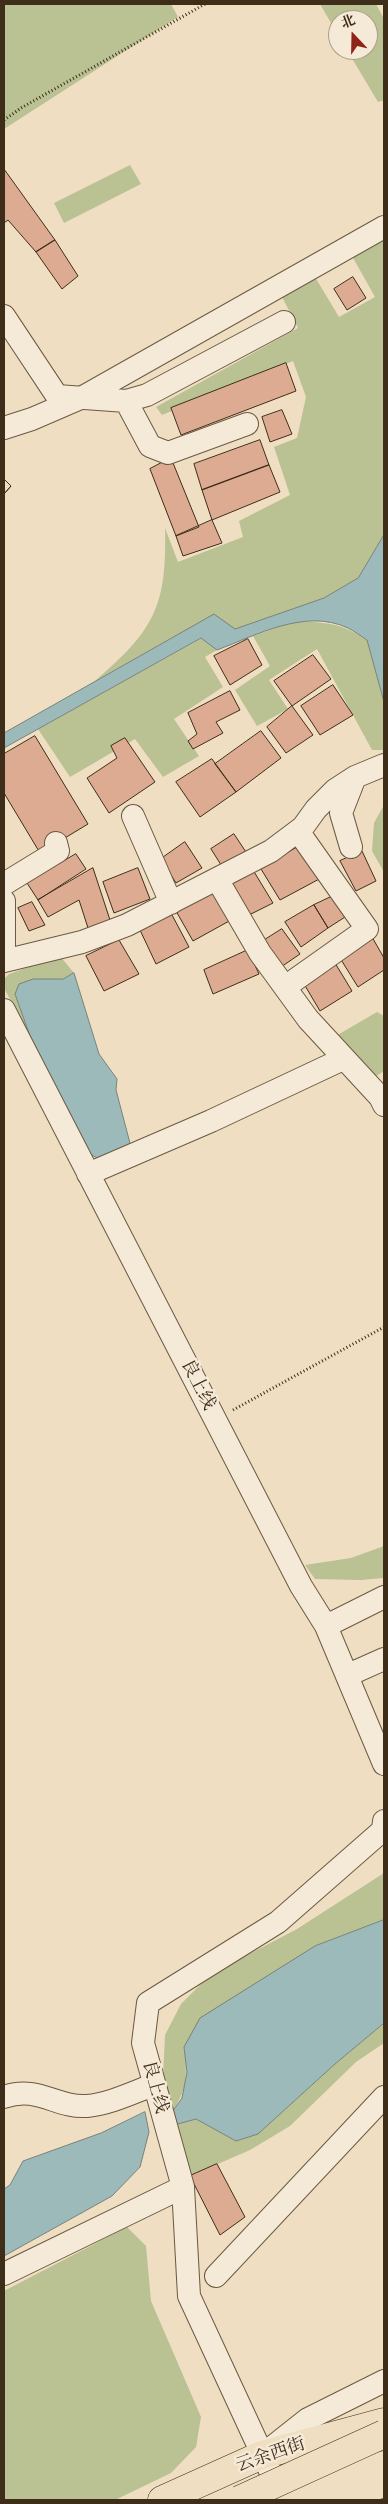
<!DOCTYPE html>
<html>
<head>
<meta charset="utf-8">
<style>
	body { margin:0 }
	#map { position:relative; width:388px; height:2504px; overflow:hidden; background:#efdec2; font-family:"IM FELL DW Pica","Noto Serif SC",serif }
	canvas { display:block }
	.frame { position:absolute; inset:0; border:5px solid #3e2e19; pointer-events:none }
	.north { position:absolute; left:328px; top:10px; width:50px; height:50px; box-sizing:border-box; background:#f5ead7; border:1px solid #ac9f8b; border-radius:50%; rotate:339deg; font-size:14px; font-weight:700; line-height:20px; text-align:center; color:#3e2e19 }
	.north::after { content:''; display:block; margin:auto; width:18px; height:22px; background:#8f2418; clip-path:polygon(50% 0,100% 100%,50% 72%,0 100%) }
</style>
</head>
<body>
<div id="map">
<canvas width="388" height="2504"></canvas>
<div class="frame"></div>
<div class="north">北</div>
</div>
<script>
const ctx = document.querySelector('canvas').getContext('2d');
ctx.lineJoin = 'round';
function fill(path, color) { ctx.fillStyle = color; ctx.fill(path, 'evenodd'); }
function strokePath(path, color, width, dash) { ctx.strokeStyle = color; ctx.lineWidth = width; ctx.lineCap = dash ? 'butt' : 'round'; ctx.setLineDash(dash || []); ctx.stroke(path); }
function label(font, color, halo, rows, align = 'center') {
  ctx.font = font + ' "IM FELL DW Pica","Noto Serif SC",serif'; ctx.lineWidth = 5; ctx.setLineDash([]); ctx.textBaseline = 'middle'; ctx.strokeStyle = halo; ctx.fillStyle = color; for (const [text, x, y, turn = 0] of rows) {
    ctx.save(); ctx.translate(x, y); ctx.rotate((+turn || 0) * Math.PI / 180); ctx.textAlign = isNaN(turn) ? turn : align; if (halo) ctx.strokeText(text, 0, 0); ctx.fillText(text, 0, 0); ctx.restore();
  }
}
const green = new Path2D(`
	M4,4H171L178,17L4,129Z
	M320,4H376L384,19V100L378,102L347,50H368V20H338V35Z
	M130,165L141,184L64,223L54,203Z
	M384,238V535L358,578L324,598L235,629L208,618L95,681C154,630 167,607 165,528L178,562L243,537L239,521L290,495L274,447L297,438L306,397L293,361L162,415L156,407L298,328L282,297L315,277L339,317L375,297L352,256Z
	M295,621C328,623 339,622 367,640L384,702V750H372L317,649L269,680L288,709L257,726L235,690L270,666L253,636Z
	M202,638L217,650L205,657L223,687L174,719L199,756L163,777L135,739L70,777L38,729Z
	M384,805V872L372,851L374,823Z
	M60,956L74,973L63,979H33L15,994L30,1036L4,988V979L9,974Z
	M377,1012L384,1016V1071L372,1079L334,1037Z
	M384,1546L383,1578L361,1580L315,1579L305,1565L351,1558Z
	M384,1873V1920L315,1946L184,2047C188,2076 187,2091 170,2115L163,2077L165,2035L181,2004L201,1984L236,1961L297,1929Z
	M384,2023V2043L356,2062L290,2126L250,2150L190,2176L174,2125L196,2119L236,2141L258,2134L335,2064Z
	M127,2227L146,2246L151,2301L201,2417L196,2447L171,2473L115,2500H4V2291Z`);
const water = new Path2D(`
	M384,535V702L367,640C361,636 354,631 348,628C305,608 257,635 217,650L201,638L4,748V733L214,614L235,629L324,598L358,578Z
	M74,973L99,1054L117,1079L116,1090L131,1147L101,1160L90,1154L30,1036L15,994L19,984L33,979H63Z
	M384,1920V2023L335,2064L258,2134L236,2141L196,2119L174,2125L170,2115L182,2098L187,2072L184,2047L200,2018L315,1946Z
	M145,2112L149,2132L140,2167L112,2196L4,2256V2189L10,2185L23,2161L101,2133Z`);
const building = new Path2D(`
	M4,169L55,240L36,252L8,220L4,223Z
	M55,240L78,276L62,289L36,252Z
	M353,277L366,298L347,310L334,289Z
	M286,363L296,391L181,435L171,408Z
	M282,410L292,434L270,442L262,417Z
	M260,440L269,465L202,490L194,464Z
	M171,458L199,527L176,536L150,469Z
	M269,465L280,492L212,520L202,490Z
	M4,479L11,486L4,494Z
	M4,479L11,486L4,494Z
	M212,520L222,543L183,556L176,536Z
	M248,639L262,665L230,685L214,656Z
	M313,655L331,679L292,706L274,681Z
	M333,685L353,715L320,735L301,706Z
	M230,691L240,710L216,722L223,733L193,749L188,741L197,734L188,713Z
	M292,706L313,735L286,753L267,727Z
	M261,731L281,758L236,792L215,764Z
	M35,736L88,824L40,853L4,793V754Z
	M125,738L155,782L109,813L87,778L117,758L111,746Z
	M212,759L236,792L200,817L176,782Z
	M234,834L246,852L223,868L211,849Z
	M185,842L202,868L176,883L161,859Z
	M301,845L323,877L280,900L261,869Z
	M362,851L376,881L356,891L340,861Z
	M76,854L86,869L38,900L27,883Z
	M93,868L110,920L88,928L79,900L48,917L38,900Z
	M138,868L150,899L114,913L103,882Z
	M253,870L273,903L247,916L228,884Z
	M212,890L231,920L193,941L176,911Z
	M333,896L345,917L328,928L314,905Z
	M32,902L45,925L29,931L18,908Z
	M314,905L328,928L301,947L285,922Z
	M172,915L189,947L156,964L140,930Z
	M282,929L300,954L281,967L263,941Z
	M372,937L384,958V970L358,987L340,958Z
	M119,940L139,974L104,991L86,956Z
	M248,950L259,974L213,994L204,970Z
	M335,963L352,991L320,1011L304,984Z
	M217,2164L245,2217L220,2235L190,2176Z`);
const path = new Path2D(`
	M4,120L21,108L205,4
	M233,1410L384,1327`);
const minor = new Path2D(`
	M4,316L57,396L126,401L147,395L284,322
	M126,401L150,446L168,453L247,424
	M4,428L32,419L83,397L384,227
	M133,816L171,903
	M351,847L341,813L355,777
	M217,879L260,953L308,1019L380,1097L384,1105
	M4,884L58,851L56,843
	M4,901V961
	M4,961L82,942L127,925L271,851L303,827L316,809L335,790L355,777L384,765
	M285,987L367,929L298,831
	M4,1010L301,1586L326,1626L384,1764
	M88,1174L211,1121L343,1059
	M326,1626L384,1597
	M348,1675L384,1659
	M4,2097C38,2085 56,2108 87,2106C109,2104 132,2093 153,2085
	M4,2274L183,2187
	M216,2276L384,2097
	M265,2453L308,2419L384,2381
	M283,2499L189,2296L183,2187L143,2043L148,2003L278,1922L383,1830L384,1821`);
const major = new Path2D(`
	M162,2500L262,2455L384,2422
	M287,2500L384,2465`);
const highway = new Path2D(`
	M345,2500L384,2482`);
const highwayBridge = new Path2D(`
	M239,2500L384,2434`);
const streetNames = [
	["良上线",197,1385,63],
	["良上线",154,2087,75],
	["云余西街",271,2456,-19]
];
fill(green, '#bac193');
fill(water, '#9dbabb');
strokePath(water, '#77827a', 1);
fill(building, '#ddab92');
strokePath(building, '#3e2e19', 1);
strokePath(minor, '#6a5a43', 24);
strokePath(major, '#3e2e19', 29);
strokePath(highway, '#3e2e19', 29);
strokePath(path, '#3e2e19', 3, [1, 2.5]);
strokePath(minor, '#f5ead7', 22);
strokePath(major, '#efdec2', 28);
strokePath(highway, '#efdec2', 28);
strokePath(highwayBridge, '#3e2e19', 29, []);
strokePath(highwayBridge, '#efdec2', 28);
label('18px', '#3e2e19', '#f5ead7', streetNames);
</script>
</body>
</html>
